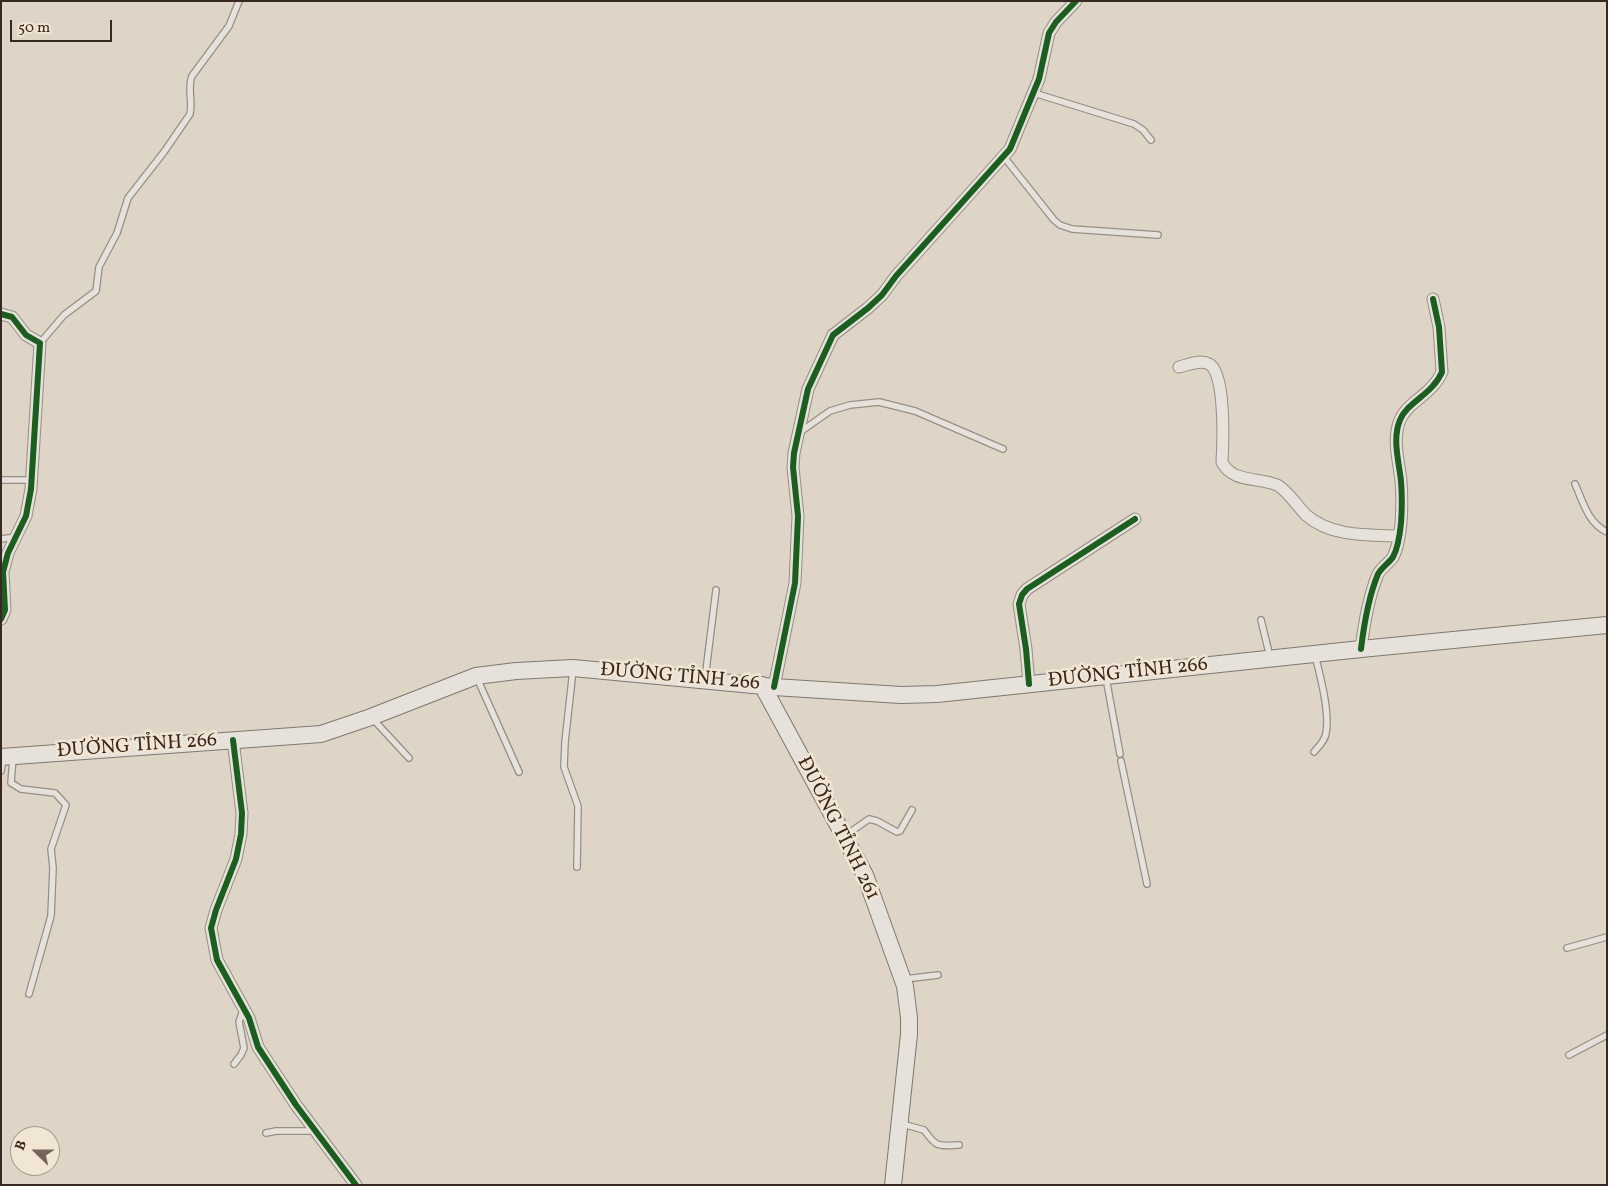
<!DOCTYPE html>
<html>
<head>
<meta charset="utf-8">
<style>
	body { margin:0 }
	#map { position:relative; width:1608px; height:1186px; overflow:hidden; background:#ded5c6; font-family:Vollkorn,serif }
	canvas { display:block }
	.frame { position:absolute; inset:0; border:2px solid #392821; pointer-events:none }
	.north { position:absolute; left:10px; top:1126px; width:50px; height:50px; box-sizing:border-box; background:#f1e6d3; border:1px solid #a79a8c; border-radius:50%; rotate:292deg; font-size:14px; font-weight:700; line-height:20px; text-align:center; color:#392821 }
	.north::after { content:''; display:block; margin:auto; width:18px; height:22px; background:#73655b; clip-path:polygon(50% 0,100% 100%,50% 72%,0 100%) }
	.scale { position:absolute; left:10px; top:20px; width:102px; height:22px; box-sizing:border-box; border:2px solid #392821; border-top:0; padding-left:6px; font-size:15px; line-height:18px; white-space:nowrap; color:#392821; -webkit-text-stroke:4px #f1e6d3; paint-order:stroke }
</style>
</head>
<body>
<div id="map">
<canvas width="1608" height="1186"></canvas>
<div class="frame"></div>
<div class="north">B</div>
<div class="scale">50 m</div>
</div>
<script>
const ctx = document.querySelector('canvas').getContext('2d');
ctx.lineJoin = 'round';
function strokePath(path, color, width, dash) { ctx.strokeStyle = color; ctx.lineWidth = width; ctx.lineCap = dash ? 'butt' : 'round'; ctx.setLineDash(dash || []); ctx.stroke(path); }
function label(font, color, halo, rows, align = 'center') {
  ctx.font = font + ' Vollkorn,serif'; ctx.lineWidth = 5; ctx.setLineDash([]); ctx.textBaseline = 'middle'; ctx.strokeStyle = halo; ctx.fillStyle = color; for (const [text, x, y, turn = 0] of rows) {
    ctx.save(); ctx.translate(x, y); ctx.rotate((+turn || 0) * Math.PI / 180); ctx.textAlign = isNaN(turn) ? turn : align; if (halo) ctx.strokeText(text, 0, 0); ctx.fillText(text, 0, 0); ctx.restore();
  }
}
const lane = new Path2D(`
	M1034,93L1134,124L1143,130L1151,140
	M1004,157L1054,220L1060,225L1072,229L1158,235
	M40,343L64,315L96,291L99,267L117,233L128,198L164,152L190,114C193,101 187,88 192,76L229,26L239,1
	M800,432L830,411L850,405L879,402L915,411L1003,449
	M1,480H31
	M1575,484C1583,502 1588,523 1607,532
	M1,539L16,537
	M1261,620L1270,657
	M573,670L565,742L564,767L578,806L577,867
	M477,678L519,772
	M1106,678L1120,754
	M705,679L716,590
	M372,718L409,758
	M1314,752C1319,746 1325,741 1326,733C1330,712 1320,675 1315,655
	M13,758L11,783L21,789L55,793L66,805L51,849L53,868L51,916L29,994
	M1121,761L1147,884
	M1,771L3,758
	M846,835L869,819L877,821L897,832L900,831L912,810
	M1567,948L1607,937
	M905,979L938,975
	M1569,1055L1607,1035
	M234,1064L241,1055L244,1048L239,1022L243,1010
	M902,1124L924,1130C937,1148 938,1146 959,1145
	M266,1133L276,1131H314`);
const street = new Path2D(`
	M1,314L12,317L26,335L40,343L31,489L26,516L8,553L3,572L5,610L1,619
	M1179,367C1188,365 1200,359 1209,364C1226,372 1223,445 1222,462C1232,483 1259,477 1277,485C1286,489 1298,507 1306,515C1331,537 1368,535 1398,536
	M1361,649C1364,624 1368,598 1378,574C1382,567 1389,563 1393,557C1398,548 1400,533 1401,523C1402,510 1402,494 1401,481C1399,462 1392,439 1400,420C1407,402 1432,395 1442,372L1439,327L1433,299
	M1029,684L1026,649L1019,604L1022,595L1027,589L1135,519
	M774,687L795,583L798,516L793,467L794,453L808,389L833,335L868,308L882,295L896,276L1010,149L1039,79L1049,33L1056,22L1076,1
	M233,740L242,813L241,834L236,859L216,910L211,928L217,960L249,1018L258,1047L296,1105L356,1185`);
const secondary = new Path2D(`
	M762,685L865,875L905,986L909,1018V1034L893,1185
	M1,757L321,734L371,717L476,676L516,671L573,668L774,687L901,695L937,694L1361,649L1607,625`);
const cycleway = new Path2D(`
	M1,314L12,317L26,335L40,343L31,489L26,516L8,553L3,572L5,610L1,619
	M1361,649C1364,624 1368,598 1378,574C1382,567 1389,563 1393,557C1398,548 1400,533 1401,523C1402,510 1402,494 1401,481C1399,462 1392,439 1400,420C1407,402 1432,395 1442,372L1439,327L1433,299
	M1029,684L1026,649L1019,604L1022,595L1027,589L1135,519
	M774,687L795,583L798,516L793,467L794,453L808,389L833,335L868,308L882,295L896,276L1010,149L1039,79L1049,33L1056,22L1076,1
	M233,740L242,813L241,834L236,859L216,910L211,928L217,960L249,1018L258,1047L296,1105L356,1185`);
const streetNames = [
	["ĐƯỜNG TỈNH 266",1128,674,-6],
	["ĐƯỜNG TỈNH 266",680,678,5],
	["ĐƯỜNG TỈNH 266",137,747,-4],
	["ĐƯỜNG TỈNH 261",837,829,63]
];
strokePath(lane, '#968f86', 8);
strokePath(street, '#968f86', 13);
strokePath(secondary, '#7f7870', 18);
strokePath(lane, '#e6e1da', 5.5);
strokePath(street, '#e6e1da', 11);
strokePath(secondary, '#e6e1da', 16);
strokePath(cycleway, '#1b5e20', 6);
label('20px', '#392821', '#f1e6d3', streetNames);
</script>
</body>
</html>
